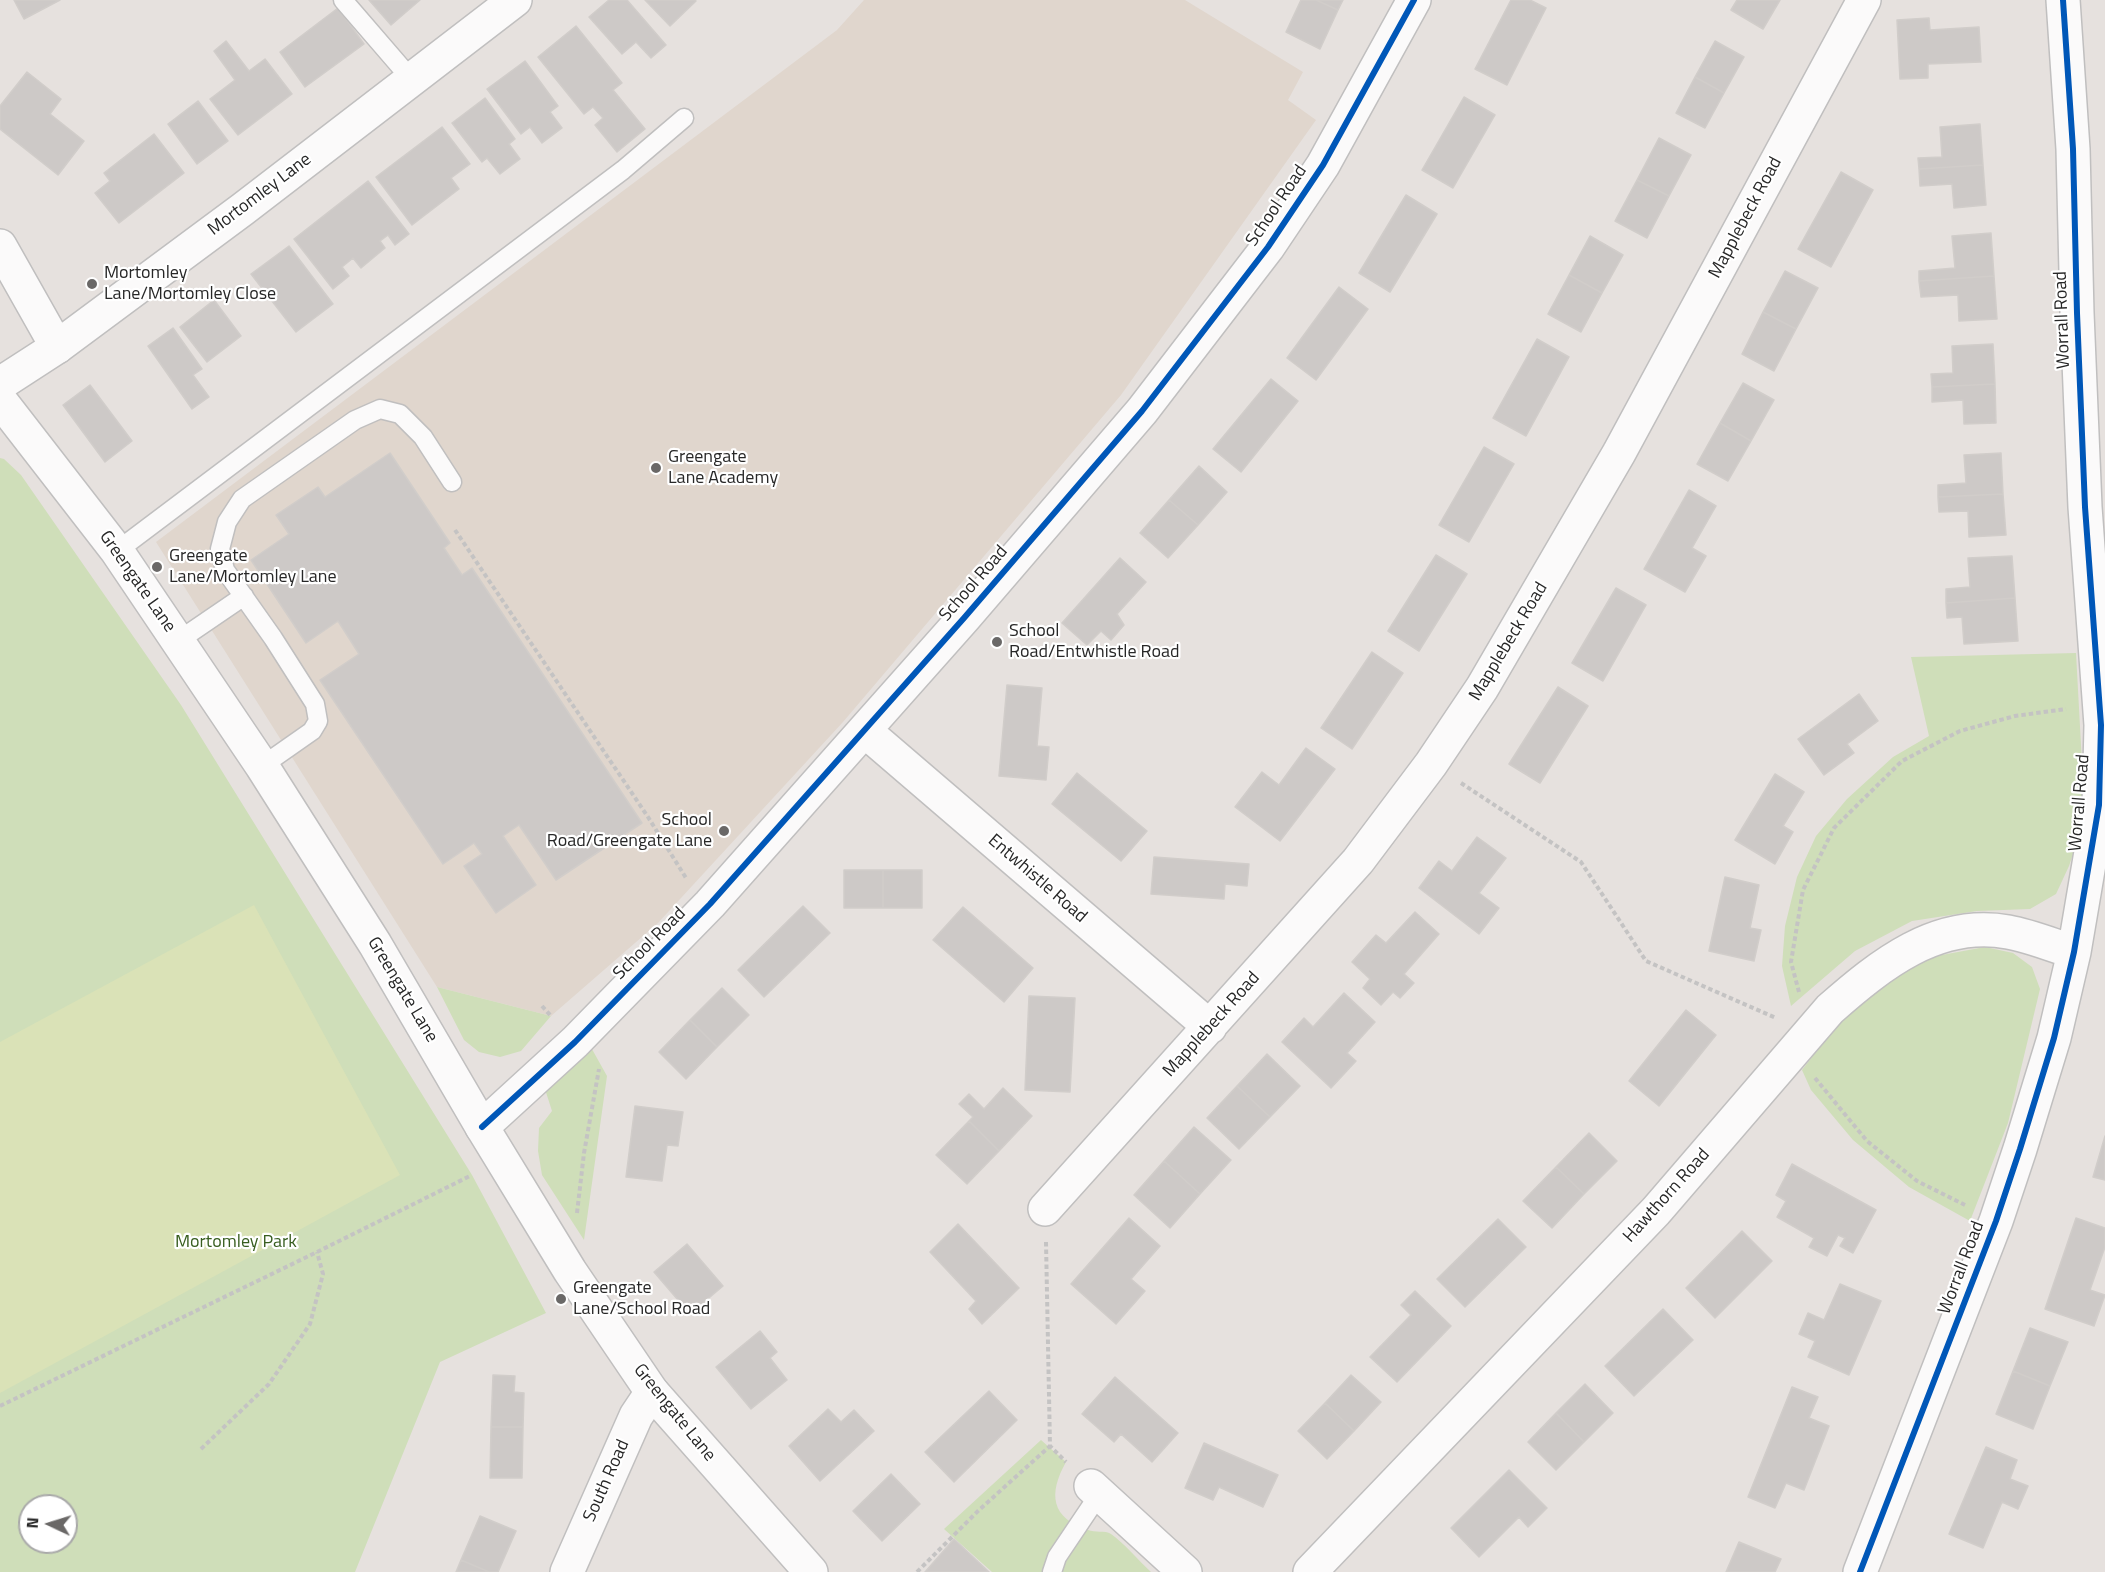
<!DOCTYPE html>
<html>
<head>
<meta charset="utf-8">
<style>
	body { margin:0 }
	#map { position:relative; width:2105px; height:1572px; overflow:hidden; background:#e6e1de; font-family:"Titillium Web",sans-serif }
	canvas { display:block }
	.north { position:absolute; left:18px; top:1494px; width:60px; height:60px; box-sizing:border-box; background:#fff; border:2px solid #a9a9a9; border-radius:50%; rotate:274deg; font-size:16px; font-weight:700; line-height:24px; text-align:center; color:#272727 }
	.north::after { content:''; display:block; margin:auto; width:21px; height:27px; background:#6a6867; clip-path:polygon(50% 0,100% 100%,50% 72%,0 100%) }
</style>
</head>
<body>
<div id="map">
<canvas width="2105" height="1572"></canvas>
<div class="north">N</div>
</div>
<script>
const ctx = document.querySelector('canvas').getContext('2d');
ctx.lineJoin = 'round';
function fill(path, color) { ctx.fillStyle = color; ctx.fill(path, 'evenodd'); }
function strokePath(path, color, width, dash) { ctx.strokeStyle = color; ctx.lineWidth = width; ctx.lineCap = dash ? 'butt' : 'round'; ctx.setLineDash(dash || []); ctx.stroke(path); }
function label(font, color, halo, rows, align = 'center') {
  ctx.font = font + ' "Titillium Web",sans-serif'; ctx.lineWidth = 4.5; ctx.setLineDash([]); ctx.textBaseline = 'middle'; ctx.strokeStyle = halo; ctx.fillStyle = color; for (const [text, x, y, turn = 0] of rows) {
    ctx.save(); ctx.translate(x, y); ctx.rotate((+turn || 0) * Math.PI / 180); ctx.textAlign = isNaN(turn) ? turn : align; if (halo) ctx.strokeText(text, 0, 0); ctx.fillText(text, 0, 0); ctx.restore();
  }
}
const education = new Path2D(`
	M864,0H1185L1303,72L1288,100L1316,120L1121,395L843,722L658,923L551,1016L437,987L156,542L837,30Z`);
const green = new Path2D(`
	M0,458L4,459L21,475L181,705L472,1175L546,1313L440,1362L355,1572H0ZM30,1506H66V1542H30Z
	M2076,653L2083,782L2078,839L2069,866L2056,894L2030,909L1977,911L1912,921L1855,951L1791,1006L1782,966L1785,926L1797,877L1816,836L1847,799L1893,757L1929,736L1911,657Z
	M1985,947L2013,953L2032,967L2040,989L2008,1123L1970,1221L1909,1187L1853,1140L1811,1090L1802,1070L1844,1015L1880,984L1931,957Z
	M437,987L551,1016L521,1051L500,1057L479,1052L464,1040Z
	M588,1042L607,1076L584,1240L542,1175L538,1151L539,1128L552,1111L543,1083Z
	M1041,1440L1066,1462C1048,1494 1051,1518 1088,1530C1095,1533 1105,1530 1111,1534C1124,1543 1139,1561 1151,1572H992L944,1529Z`);
const pitch = new Path2D(`
	M254,905L400,1175L0,1393V1042Z`);
const building = new Path2D(`
	M14,0H60L24,19Z
	M369,0H420L391,25Z
	M609,0H627L666,45L651,58L636,42L622,54L589,17Z
	M645,0H695L696,1L670,26Z
	M1301,0H1316L1338,10L1320,49L1286,32Z
	M1316,0H1343L1338,10Z
	M1511,0H1530L1546,8L1507,85L1475,69Z
	M1737,0H1780L1763,29L1731,10Z
	M338,8L364,44L305,87L280,52Z
	M1929,18L1930,30L1979,27L1981,62L1928,64V78L1900,79L1897,20Z
	M576,26L622,83L613,90L645,129L617,152L595,125L603,118L593,107L584,114L538,57Z
	M226,41L249,71L265,59L292,94L238,135L210,99L235,80L214,51Z
	M1715,41L1744,57L1724,93L1695,77Z
	M525,61L558,106L550,112L562,128L542,143L530,127L521,134L487,89Z
	M27,72L61,99L50,114L84,141L58,175L0,129V106Z
	M1695,77L1724,93L1705,128L1676,113Z
	M1464,97L1495,115L1453,188L1422,170Z
	M485,98L515,139L509,144L520,159L500,174L487,158L482,162L452,123Z
	M198,101L228,141L197,164L168,124Z
	M1980,124L1983,165L1919,169L1918,158L1942,157L1940,127Z
	M442,127L470,164L451,178L459,189L412,225L376,177Z
	M154,134L184,173L119,223L95,193L110,181L104,173Z
	M1659,138L1691,155L1669,196L1637,180Z
	M1983,165L1986,205L1954,208L1952,184L1920,186L1919,169Z
	M1841,172L1873,190L1831,267L1798,249Z
	M1637,180L1669,196L1647,238L1615,221Z
	M368,181L409,234L395,245L388,235L380,241L385,248L361,268L353,258L342,267L349,276L333,289L294,239Z
	M1406,195L1437,214L1390,292L1359,273Z
	M1991,233L1994,276L1919,281V271L1955,268L1952,236Z
	M1590,236L1623,255L1602,293L1569,275Z
	M289,246L333,304L296,332L251,274Z
	M1785,271L1818,288L1796,329L1763,312Z
	M1569,275L1602,293L1581,332L1548,314Z
	M1994,276L1997,319L1959,321L1958,295L1921,297L1919,281Z
	M1339,287L1368,309L1316,380L1287,358Z
	M214,300L241,336L207,362L180,327Z
	M1763,312L1796,329L1774,371L1742,354Z
	M173,328L202,369L193,375L209,397L192,409L148,346Z
	M1537,339L1569,357L1526,436L1493,418Z
	M1993,344L1995,384L1932,387L1931,374L1953,373L1952,346Z
	M1271,379L1298,401L1241,472L1213,449Z
	M1743,383L1774,400L1751,441L1720,423Z
	M1995,384L1996,423L1964,424L1963,400L1932,402V387Z
	M90,385L132,441L105,462L63,405Z
	M1720,423L1751,441L1728,481L1697,464Z
	M1484,447L1514,464L1469,542L1439,525Z
	M390,453L450,543L444,548L462,575L472,568L642,823L556,880L519,825L503,836L536,885L496,913L464,866L482,854L474,843L443,864L320,680L359,654L338,621L306,643L251,560L289,534L276,515L318,487L325,497Z
	M2001,453L2003,494L1938,497V485L1966,483L1964,455Z
	M1199,466L1227,492L1198,525L1169,500Z
	M1689,490L1716,506L1692,548L1706,556L1685,592L1644,569Z
	M2003,494L2006,535L1969,537L1968,511L1939,512L1938,497Z
	M1169,500L1198,525L1168,558L1140,533Z
	M1436,555L1467,574L1419,651L1388,631Z
	M2012,556L2015,598L1946,603V589L1970,587L1968,558Z
	M1120,558L1146,582L1117,614L1124,625L1111,640L1101,631L1087,645L1062,623Z
	M1616,588L1646,605L1603,681L1572,663Z
	M2015,598L2018,641L1964,644L1962,617L1947,618L1946,603Z
	M1372,652L1403,673L1352,749L1321,728Z
	M1007,685L1042,688L1037,746L1049,747L1046,780L999,776Z
	M1558,687L1588,706L1540,783L1509,764Z
	M1859,694L1878,721L1847,744L1854,753L1824,775L1798,739Z
	M1306,748L1335,769L1280,841L1235,807L1262,772L1279,785Z
	M1077,773L1147,831L1121,861L1052,804Z
	M1775,774L1804,792L1783,826L1793,832L1775,864L1735,840Z
	M1477,837L1506,858L1479,893L1499,908L1479,934L1419,888L1439,861L1452,871Z
	M1154,857L1249,864L1247,886L1225,884L1224,899L1151,894Z
	M844,870H883V908H844Z
	M883,870H922V908H883Z
	M1725,877L1759,885L1750,928L1761,930L1754,961L1709,951Z
	M803,906L830,933L764,997L738,970Z
	M963,907L1033,968L1004,1002L933,940Z
	M1415,912L1439,934L1404,974L1414,983L1400,998L1393,992L1381,1005L1363,988L1370,979L1352,962L1376,935L1386,943Z
	M722,988L749,1015L717,1047L690,1020Z
	M1344,993L1375,1022L1347,1053L1356,1061L1331,1088L1282,1042L1304,1018L1313,1027Z
	M1029,996L1075,998L1070,1092L1025,1090Z
	M1686,1010L1716,1035L1659,1106L1629,1081Z
	M690,1020L717,1047L686,1079L659,1052Z
	M1267,1054L1300,1086L1270,1117L1237,1086Z
	M1237,1086L1270,1117L1239,1149L1207,1118Z
	M1003,1088L1032,1116L999,1151L969,1121L973,1117L959,1104L969,1094L984,1109Z
	M635,1106L683,1112L678,1146L667,1145L662,1181L626,1177Z
	M969,1121L999,1151L967,1184L936,1155Z
	M1194,1127L1231,1160L1200,1194L1164,1161Z
	M1589,1133L1617,1161L1584,1194L1556,1167Z
	M2105,1136V1180L2093,1177Z
	M1164,1161L1200,1194L1170,1228L1134,1195Z
	M1792,1164L1876,1210L1853,1253L1840,1246L1845,1238L1838,1235L1827,1256L1809,1247L1814,1238L1777,1217L1786,1201L1776,1195Z
	M1556,1167L1584,1194L1552,1228L1523,1201Z
	M1129,1218L1160,1246L1131,1279L1145,1291L1116,1324L1071,1284Z
	M2076,1218L2105,1228V1247L2090,1290L2105,1295L2094,1326L2045,1309Z
	M1498,1219L1526,1247L1465,1307L1437,1279Z
	M958,1224L1019,1288L982,1324L969,1309L976,1301L930,1252Z
	M1742,1231L1772,1261L1715,1318L1686,1288Z
	M687,1244L723,1286L690,1314L654,1272Z
	M1840,1284L1881,1301L1849,1375L1808,1357L1815,1341L1799,1334L1808,1313L1824,1320Z
	M1415,1291L1451,1326L1397,1382L1370,1357L1411,1315L1401,1305Z
	M1663,1309L1693,1340L1634,1396L1605,1366Z
	M2030,1328L2068,1342L2050,1386L2013,1371Z
	M760,1331L777,1352L770,1358L787,1380L751,1409L716,1367Z
	M2013,1371L2050,1386L2033,1429L1996,1414Z
	M493,1375L515,1376L514,1392L524,1393L523,1427H491Z
	M1351,1375L1381,1402L1354,1431L1325,1403Z
	M1115,1377L1178,1433L1152,1462L1121,1434L1114,1442L1082,1414Z
	M1585,1384L1613,1413L1584,1442L1556,1413Z
	M1792,1387L1818,1397L1809,1418L1829,1426L1804,1490L1786,1483L1775,1508L1748,1497Z
	M989,1391L1017,1420L954,1482L925,1452Z
	M1325,1403L1354,1431L1327,1459L1298,1431Z
	M828,1409L841,1422L854,1410L874,1431L820,1481L789,1446Z
	M1556,1413L1584,1442L1556,1470L1528,1442Z
	M491,1427H523L522,1478H490Z
	M1204,1443L1278,1475L1263,1507L1219,1487L1213,1500L1185,1488Z
	M1986,1447L2017,1460L2010,1479L2028,1486L2018,1509L2002,1502L1983,1548L1949,1534Z
	M1509,1470L1547,1508L1528,1527L1519,1517L1479,1557L1451,1528Z
	M891,1474L920,1504L882,1541L853,1511Z
	M480,1516L516,1531L498,1572H489L461,1560Z
	M954,1539L989,1572H925Z
	M1739,1542L1781,1559L1775,1572H1726Z
	M461,1560L489,1572H456Z`);
const path = new Path2D(`
	M455,530L648,817L686,878
	M1461,783L1581,862L1646,961L1776,1018
	M1799,992L1791,962L1803,890L1834,828L1902,761L1960,731L2015,716L2066,709
	M542,1006L551,1016
	M1815,1078L1867,1141L1917,1181L1965,1205
	M577,1213L584,1153L599,1069
	M1046,1242L1050,1446L1066,1462
	M0,1406L317,1252L470,1176
	M201,1449L269,1384L310,1324L323,1274L317,1252
	M917,1572L979,1510L1050,1446`);
const service = new Path2D(`
	M343,0L412,80
	M117,551L623,170L684,118
	M178,641L244,596
	M262,766L312,731L318,721L315,704L273,638L225,570L220,549L227,522L242,499L355,420L380,409L400,414L423,437L452,482
	M1052,1572L1057,1557L1100,1493`);
const minor = new Path2D(`
	M0,246L57,347
	M865,731L1210,1027
	M482,1127L575,1042L710,904L964,618L1142,411L1268,247L1323,165L1414,0
	M1045,1209L1358,861L1431,764L1482,688L1619,453L1864,0
	M1091,1486L1185,1572
	M567,1572L636,1416L652,1392
	M1310,1572L1656,1211L1830,1009C1880,965 1937,919 2008,932C2030,936 2052,945 2074,952
	M1860,1572L1996,1221L2020,1149L2054,1038L2074,952L2099,805L2101,725L2085,507L2077,313L2073,149L2063,0`);
const tertiary = new Path2D(`
	M0,384L57,347L243,209L515,0
	M0,400L117,551L262,766L375,944L482,1127L570,1271L652,1392L811,1572`);
const cycleway = new Path2D(`
	M482,1127L575,1042L710,904L964,618L1142,411L1268,247L1323,165L1414,0
	M1860,1572L1996,1221L2020,1149L2054,1038L2074,952L2099,805L2101,725L2085,507L2077,313L2073,149L2063,0`);
const markers = [
	[92,284,6,"#6a6867"],
	[656,468,6,"#6a6867"],
	[157,567,6,"#6a6867"],
	[997,642,6,"#6a6867"],
	[724,831,6,"#6a6867"],
	[561,1299,6,"#6a6867"]
];
const streetNames = [
	["Mortomley Lane",260,195,-37],
	["School Road",1277,206,-56],
	["Mapplebeck Road",1746,218,-62],
	["Worrall Road",2063,320,-92],
	["Greengate Lane",137,582,55],
	["School Road",974,584,-49],
	["Mapplebeck Road",1509,642,-59],
	["Worrall Road",2080,803,-85],
	["Entwhistle Road",1037,879,41],
	["School Road",650,944,-45],
	["Greengate Lane",402,990,59],
	["Mapplebeck Road",1212,1025,-48],
	["Hawthorn Road",1667,1196,-48],
	["Worrall Road",1962,1268,-69],
	["Greengate Lane",674,1413,51],
	["South Road",607,1481,-66]
];
const poiNames = [
	["Mortomley",104,274],
	["Lane/Mortomley Close",104,295],
	["Greengate",668,458],
	["Lane Academy",668,479],
	["Greengate",169,557],
	["Lane/Mortomley Lane",169,578],
	["School",1009,632],
	["Road/Entwhistle Road",1009,653],
	["School",712,821,"right"],
	["Road/Greengate Lane",712,842,"right"],
	["Greengate",573,1289],
	["Lane/School Road",573,1310]
];
const parkNames = [
	["Mortomley Park",236,1243]
];
fill(education, '#e0d6cd');
fill(green, '#cfdeb9');
fill(pitch, '#dae2b7');
fill(building, '#cdc9c7');
strokePath(building, '#d1cdca', 1.5);
strokePath(service, '#c0bfbf', 21);
strokePath(minor, '#c0bfbf', 36);
strokePath(tertiary, '#c0bfbf', 36);
strokePath(path, '#c4c3c3', 4, [4.5, 3]);
strokePath(service, '#fbfafa', 18);
strokePath(minor, '#fbfafa', 33);
strokePath(tertiary, '#fbfafa', 33);
strokePath(cycleway, '#0057b8', 6);
for (const [x, y, r, color] of markers) { const dot = new Path2D(); dot.arc(x, y, r, 0, 2 * Math.PI); ctx.fillStyle = color; ctx.fill(dot); strokePath(dot, '#fff', 2); }
label('18px', '#272727', '#fff', streetNames);
label('18px', '#272727', '#fff', poiNames, 'left');
label('18px', '#375d1f', '#fff', parkNames);
</script>
</body>
</html>
